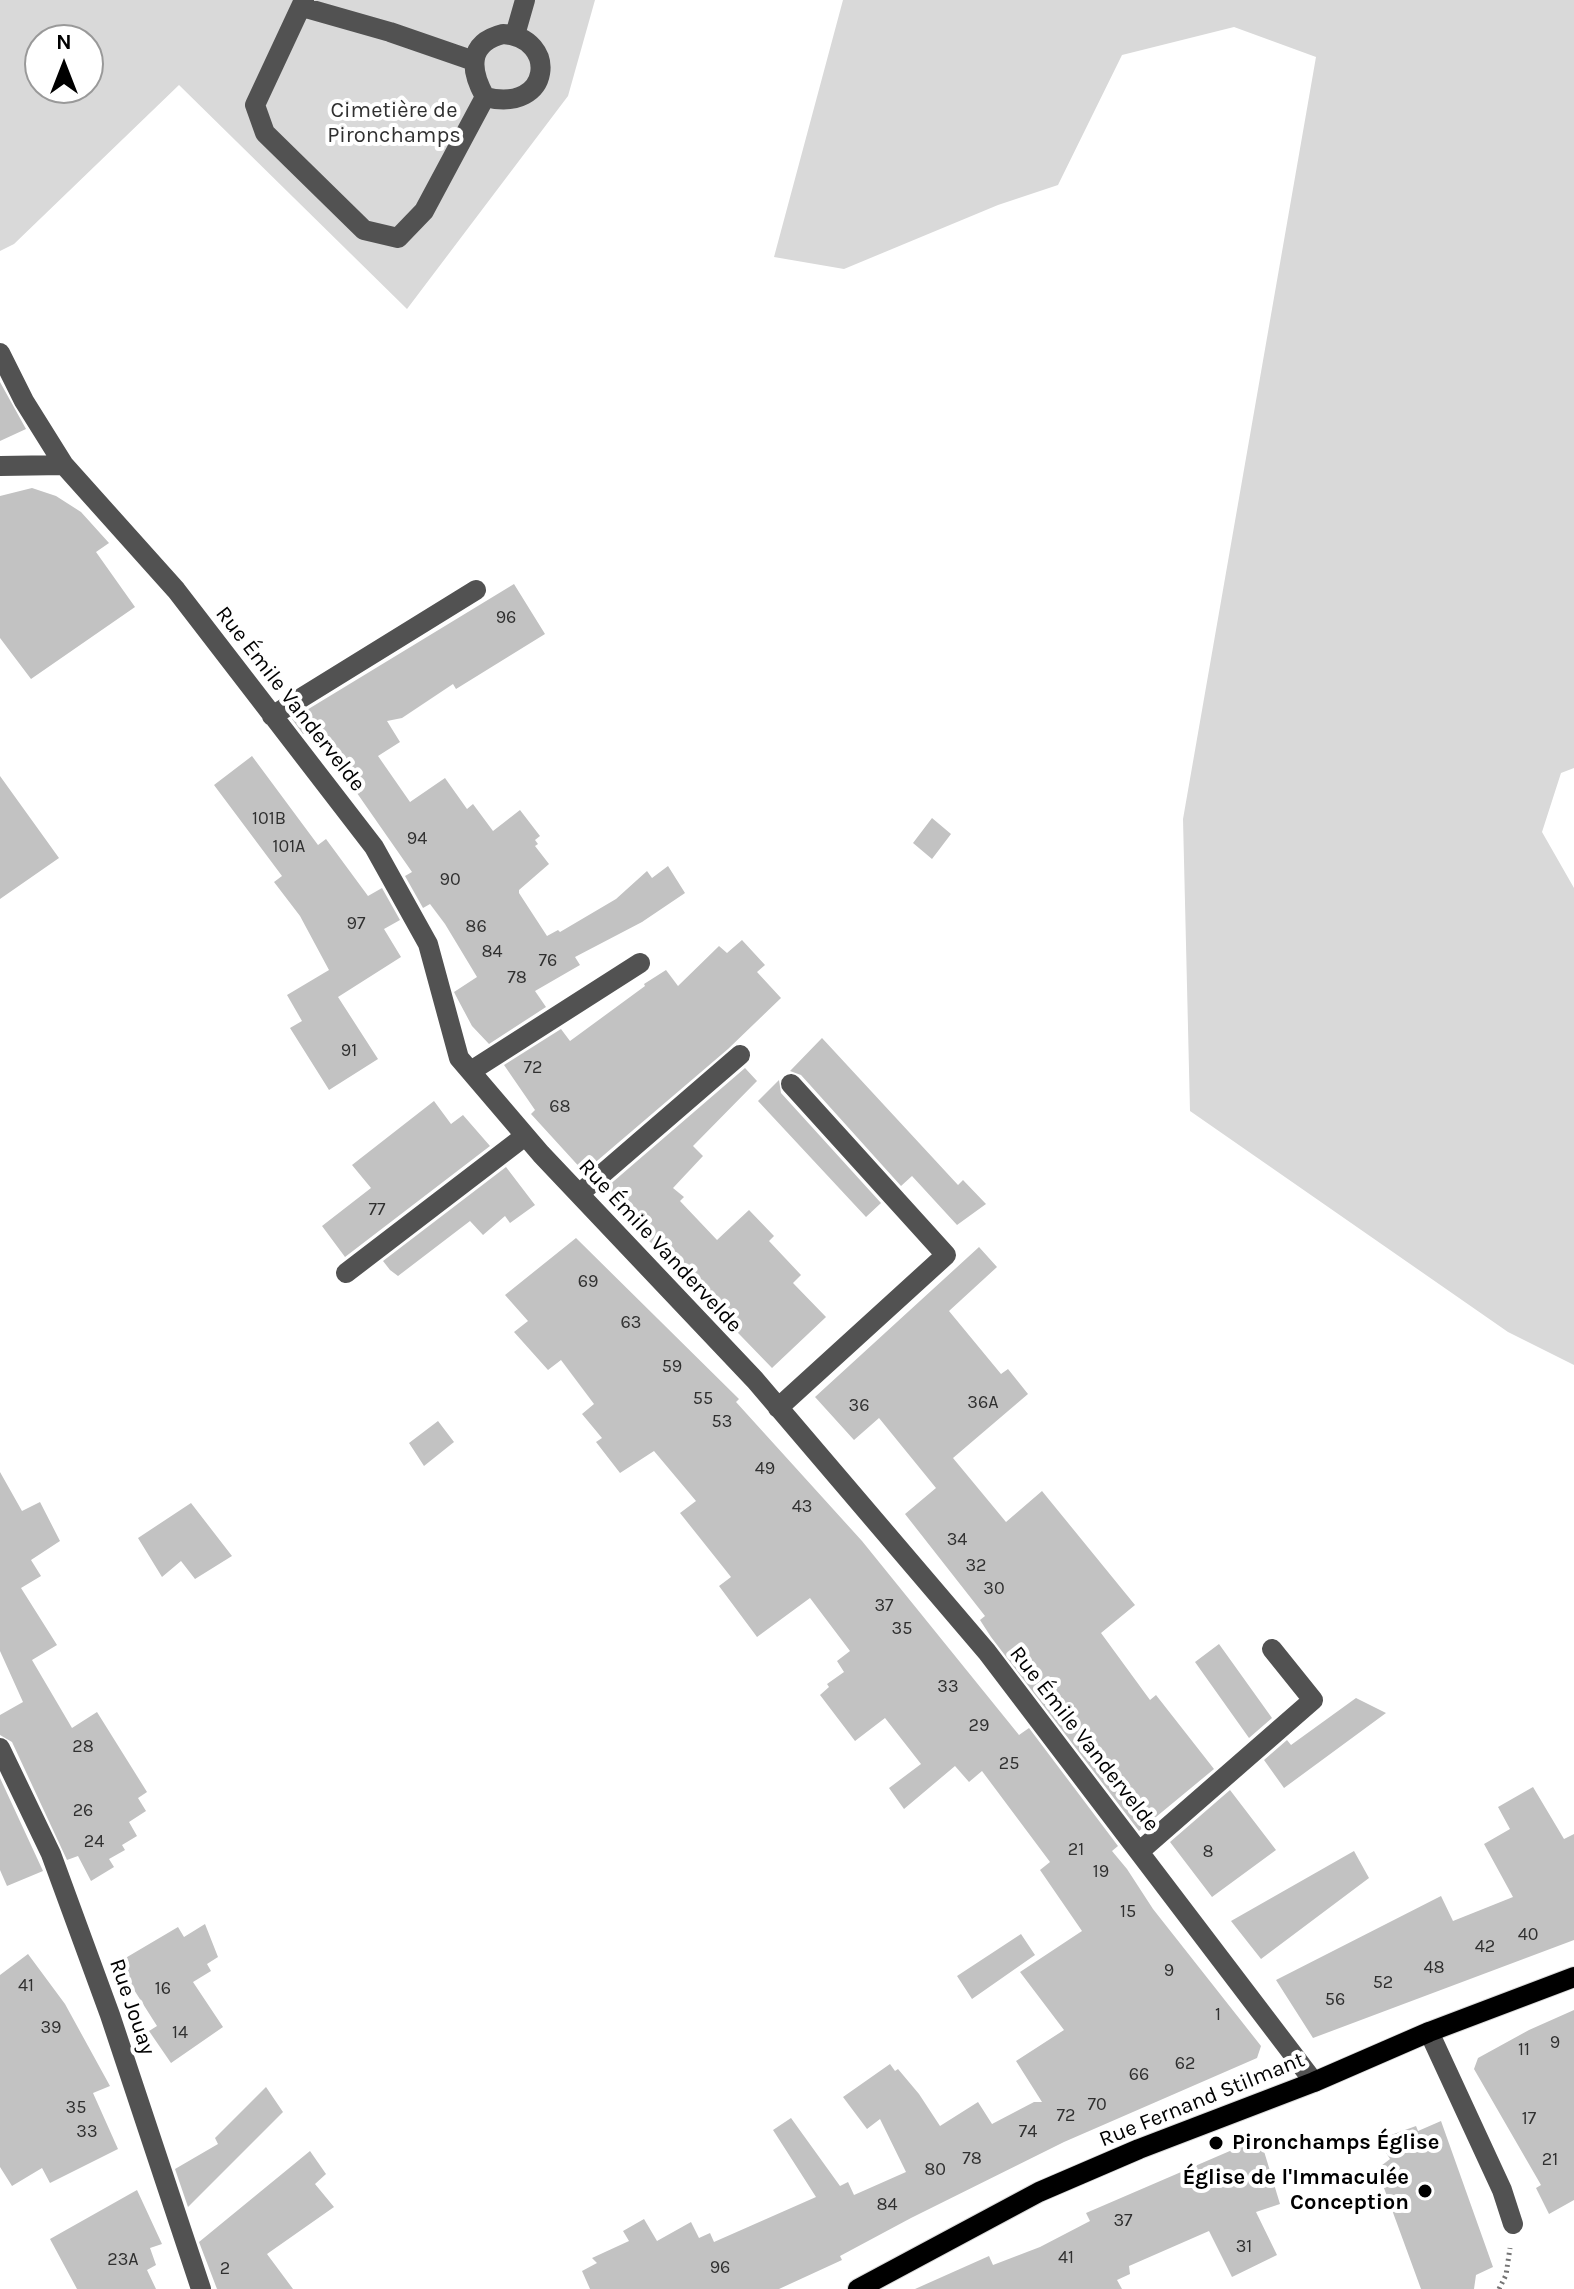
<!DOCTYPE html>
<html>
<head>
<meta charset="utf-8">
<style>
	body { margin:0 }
	#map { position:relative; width:1574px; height:2289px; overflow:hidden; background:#fff; font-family:Karla,sans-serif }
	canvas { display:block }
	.north { position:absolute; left:24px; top:24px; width:80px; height:80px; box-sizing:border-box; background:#fff; border:2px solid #999; border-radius:50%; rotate:0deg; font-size:22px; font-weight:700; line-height:32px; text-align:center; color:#000 }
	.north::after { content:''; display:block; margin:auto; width:28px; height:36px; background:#000; clip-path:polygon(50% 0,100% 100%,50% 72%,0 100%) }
</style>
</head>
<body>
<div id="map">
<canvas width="1574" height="2289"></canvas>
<div class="north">N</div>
</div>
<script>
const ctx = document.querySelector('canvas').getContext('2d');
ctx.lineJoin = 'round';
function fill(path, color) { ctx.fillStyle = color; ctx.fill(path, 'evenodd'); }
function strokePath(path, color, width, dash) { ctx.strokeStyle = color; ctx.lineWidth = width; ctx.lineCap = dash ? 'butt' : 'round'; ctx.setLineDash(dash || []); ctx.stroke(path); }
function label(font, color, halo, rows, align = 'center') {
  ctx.font = font + ' Karla,sans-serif'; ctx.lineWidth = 8; ctx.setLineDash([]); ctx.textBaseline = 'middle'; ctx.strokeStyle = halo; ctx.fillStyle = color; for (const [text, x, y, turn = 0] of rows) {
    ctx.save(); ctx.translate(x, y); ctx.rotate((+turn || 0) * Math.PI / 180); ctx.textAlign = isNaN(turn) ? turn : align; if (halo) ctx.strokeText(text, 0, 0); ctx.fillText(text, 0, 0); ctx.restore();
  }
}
const green = new Path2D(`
	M0,0H595L568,96L407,309L179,85L14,244L0,251ZM40,40H88V88H40Z
	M843,0H1574V768L1561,773L1542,832L1574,888V1365L1508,1332L1190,1111L1183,819L1316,57L1234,27L1122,55L1058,185L998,205L844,269L774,257Z`);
const building = new Path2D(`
	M0,382L26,429L0,441Z
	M32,488L56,496L81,512L109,543L96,552L135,607L31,679L0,638V496Z
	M514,584L545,634L456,689L453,684L402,718L387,721L400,742L378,756L410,802L445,778L467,809L473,804L493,831L520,810L540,836L535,840L538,844L535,846L549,864L519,890V893L547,936L558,930L560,932L616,899L647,871L652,878L668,866L685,893L642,922L575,957L580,965L535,991L546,1007L489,1044L472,1026L456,996L454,992L477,977L445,924L430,904L423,908L405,876L412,872L343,773L348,770L316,726L303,734L292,719Z
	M252,756L318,845L326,839L368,896L382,888L400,920L384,929L401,957L338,997L378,1059L329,1090L290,1028L302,1021L287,995L329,970L300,916L274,882L282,876L214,785Z
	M0,776L59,858L0,899Z
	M932,818L951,834L932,859L913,843Z
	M742,940L765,965L757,972L781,998L728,1049L584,1172L531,1114L535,1110L504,1065L561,1029L570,1041L645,986L644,984L666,970L678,986L719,946L727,953Z
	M822,1038L958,1185L963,1180L986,1204L957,1225L912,1176L901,1186L801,1075L790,1071Z
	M745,1068L757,1081L693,1146L703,1156L673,1188L684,1197L680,1201L717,1240L749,1210L774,1236L769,1241L801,1275L793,1283L826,1317L772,1368L621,1212L627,1207L607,1187Z
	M779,1080L781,1093L881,1203L866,1217L758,1101Z
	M434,1101L451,1124L463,1115L490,1146L345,1257L322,1226L371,1188L352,1165Z
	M506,1167L535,1205L510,1223L505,1216L483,1235L470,1221L398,1276L390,1270L383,1261Z
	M576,1238L739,1399L736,1402L862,1541L1019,1735L1029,1728L1118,1846L1112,1851L1127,1869L1153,1909L1261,2046L1257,2058L1064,2142L911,2218L840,2256L842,2260L779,2289H590L582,2271L597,2263L592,2258L629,2241L623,2231L644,2219L657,2241L691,2222L699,2238L710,2233L714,2242L816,2197L773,2130L791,2118L840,2186L848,2182L854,2195L906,2172L880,2119L867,2129L843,2097L890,2064L895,2071L898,2069L919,2094L940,2126L978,2102L992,2124L1034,2102H1042L1016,2061L1064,2030L1020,1972L1082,1931L1040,1870L1050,1862L982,1771L969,1782L955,1766L904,1809L889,1788L921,1764L885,1718L855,1741L820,1695L829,1687L827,1684L844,1672L837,1661L850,1651L810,1598L757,1637L719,1586L731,1577L680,1513L696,1501L654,1451L620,1473L596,1442L602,1438L582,1414L594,1404L561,1360L548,1370L514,1332L528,1321L505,1295Z
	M979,1247L997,1267L949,1311L1001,1374L1008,1369L1028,1394L953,1458L1006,1522L1042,1491L1135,1605L1101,1633L1150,1700L1156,1695L1214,1769L1139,1831L991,1637L980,1620L985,1616L905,1514L936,1488L879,1418L854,1440L815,1397Z
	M438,1421L454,1442L424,1466L409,1443Z
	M0,1472L22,1511L40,1502L60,1541L31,1560L41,1576L21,1588L57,1645L32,1660L72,1728L97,1712L147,1792L138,1798L146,1811L129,1822L137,1836L122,1845L125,1850L109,1859L114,1867L91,1881L78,1856L67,1860L12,1742L0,1735V1715L23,1702L0,1651Z
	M191,1503L232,1556L195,1579L181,1561L162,1577L138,1538Z
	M1219,1644L1272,1718L1249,1738L1195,1662Z
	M1356,1698L1386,1713L1284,1788L1264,1760L1287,1740L1291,1745Z
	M0,1778L43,1871L7,1886L0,1870Z
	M1533,1787L1564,1839L1574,1834V1940L1313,2038L1276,1980L1441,1896L1453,1921L1513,1897L1484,1844L1510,1829L1498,1807Z
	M1230,1790L1276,1850L1212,1897L1170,1842Z
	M1354,1851L1369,1878L1261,1959L1231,1921Z
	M205,1924L218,1957L207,1964L211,1971L193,1982L223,2027L171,2063L149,2031L157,2026L117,1963L178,1927L184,1937Z
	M1021,1934L1035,1955L972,1999L957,1976Z
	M28,1954L65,2004L110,2086L93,2093L118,2149L50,2183L42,2168L12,2186L0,2167V1975Z
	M1574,2010V2200L1549,2214L1536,2188L1541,2185L1474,2069L1478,2058L1529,2030Z
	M266,2087L283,2112L188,2207L175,2169L218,2144L215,2138Z
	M1441,2121L1493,2267L1476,2275L1474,2289H1421L1377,2169L1390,2159L1380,2143L1392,2139L1391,2135L1416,2126L1418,2131Z
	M1260,2138L1280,2204L1256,2212L1277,2255L1232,2277L1209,2231L1129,2266L1130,2274L1117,2280L1122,2289H915L989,2256L993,2265L1040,2247L1090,2221L1086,2213Z
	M310,2151L326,2174L315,2184L334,2207L267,2254L293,2289H217L199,2242Z
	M137,2190L162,2244L150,2248L156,2265L147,2270L156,2289H77L50,2239Z`);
const path = new Path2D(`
	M1499,2289L1506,2275L1510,2248`);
const minor = new Path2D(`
	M304,0L255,105L265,133L364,230L398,238L424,211L485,97
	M302,7L390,32L474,61
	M503,34C558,37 553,114 485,97C470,70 467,43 503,34Z
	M515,35L525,0
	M0,353L24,401L64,465
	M0,466L64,465L176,590L374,847L428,944L459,1058L541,1154L755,1380L987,1652L1314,2082
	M272,716L476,590
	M471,1071L640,963
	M579,1194L740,1055
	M346,1273L525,1136
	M778,1408L946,1255L791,1084
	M0,1748L51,1854L110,2015L201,2289
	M1140,1851L1313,1700L1272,1649
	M1429,2032L1502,2190L1513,2224`);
const major = new Path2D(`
	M858,2289L1039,2192L1139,2149L1314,2082L1429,2032L1574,1977`);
const markers = [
	[1216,2143,8,"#000"],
	[1425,2191,8,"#000"]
];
const numberNames = [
	["96",506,618],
	["101B",269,819],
	["94",417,839],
	["101A",289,847],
	["90",450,880],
	["97",356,924],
	["86",476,927],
	["84",492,952],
	["76",548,961],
	["78",517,978],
	["91",349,1051],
	["72",533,1068],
	["68",560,1107],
	["77",377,1210],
	["69",588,1282],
	["63",631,1323],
	["59",672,1367],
	["55",703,1399],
	["36A",983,1403],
	["36",859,1406],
	["53",722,1422],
	["49",765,1469],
	["43",802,1507],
	["34",957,1540],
	["32",976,1566],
	["30",994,1589],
	["37",884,1606],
	["35",902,1629],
	["33",948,1687],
	["29",979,1726],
	["28",83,1747],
	["25",1009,1764],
	["26",83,1811],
	["24",94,1842],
	["21",1076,1850],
	["8",1208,1852],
	["19",1101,1872],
	["15",1128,1912],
	["40",1528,1935],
	["42",1485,1947],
	["48",1434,1968],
	["9",1169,1971],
	["52",1383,1983],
	["41",26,1986],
	["16",163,1989],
	["56",1335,2000],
	["1",1218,2015],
	["39",51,2028],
	["14",180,2033],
	["9",1555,2043],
	["11",1524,2050],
	["62",1185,2064],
	["66",1139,2075],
	["70",1097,2105],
	["35",76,2108],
	["72",1066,2116],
	["17",1529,2119],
	["33",87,2132],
	["74",1028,2132],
	["78",972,2159],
	["21",1550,2160],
	["80",935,2170],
	["84",887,2205],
	["37",1123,2221],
	["31",1244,2247],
	["41",1066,2258],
	["23A",123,2260],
	["96",720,2268],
	["2",225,2269]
];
const parkNames = [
	["Cimetière de",394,111],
	["Pironchamps",394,136]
];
const streetNames = [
	["Rue Émile Vandervelde",290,699,52],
	["Rue Émile Vandervelde",660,1246,47],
	["Rue Émile Vandervelde",1084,1739,52],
	["Rue Jouay",132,2007,71],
	["Rue Fernand Stilmant",1202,2100,-22]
];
const poiNames = [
	["Pironchamps Église",1232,2143],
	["Église de l'Immaculée",1409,2178,"right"],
	["Conception",1409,2203,"right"]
];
fill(green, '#d9d9d9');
fill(building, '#c2c2c2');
strokePath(major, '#dbdbdb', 22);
strokePath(path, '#747474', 5, [2, 4]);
strokePath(minor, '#525252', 20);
strokePath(major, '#000', 20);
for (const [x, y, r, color] of markers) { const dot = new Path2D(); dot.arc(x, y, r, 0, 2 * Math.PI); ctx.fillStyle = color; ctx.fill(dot); strokePath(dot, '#fff', 3); }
label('18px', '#303030', null, numberNames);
label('22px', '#303030', '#fff', parkNames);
label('22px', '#000', '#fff', streetNames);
label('bold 22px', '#000', '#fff', poiNames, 'left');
</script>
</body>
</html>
